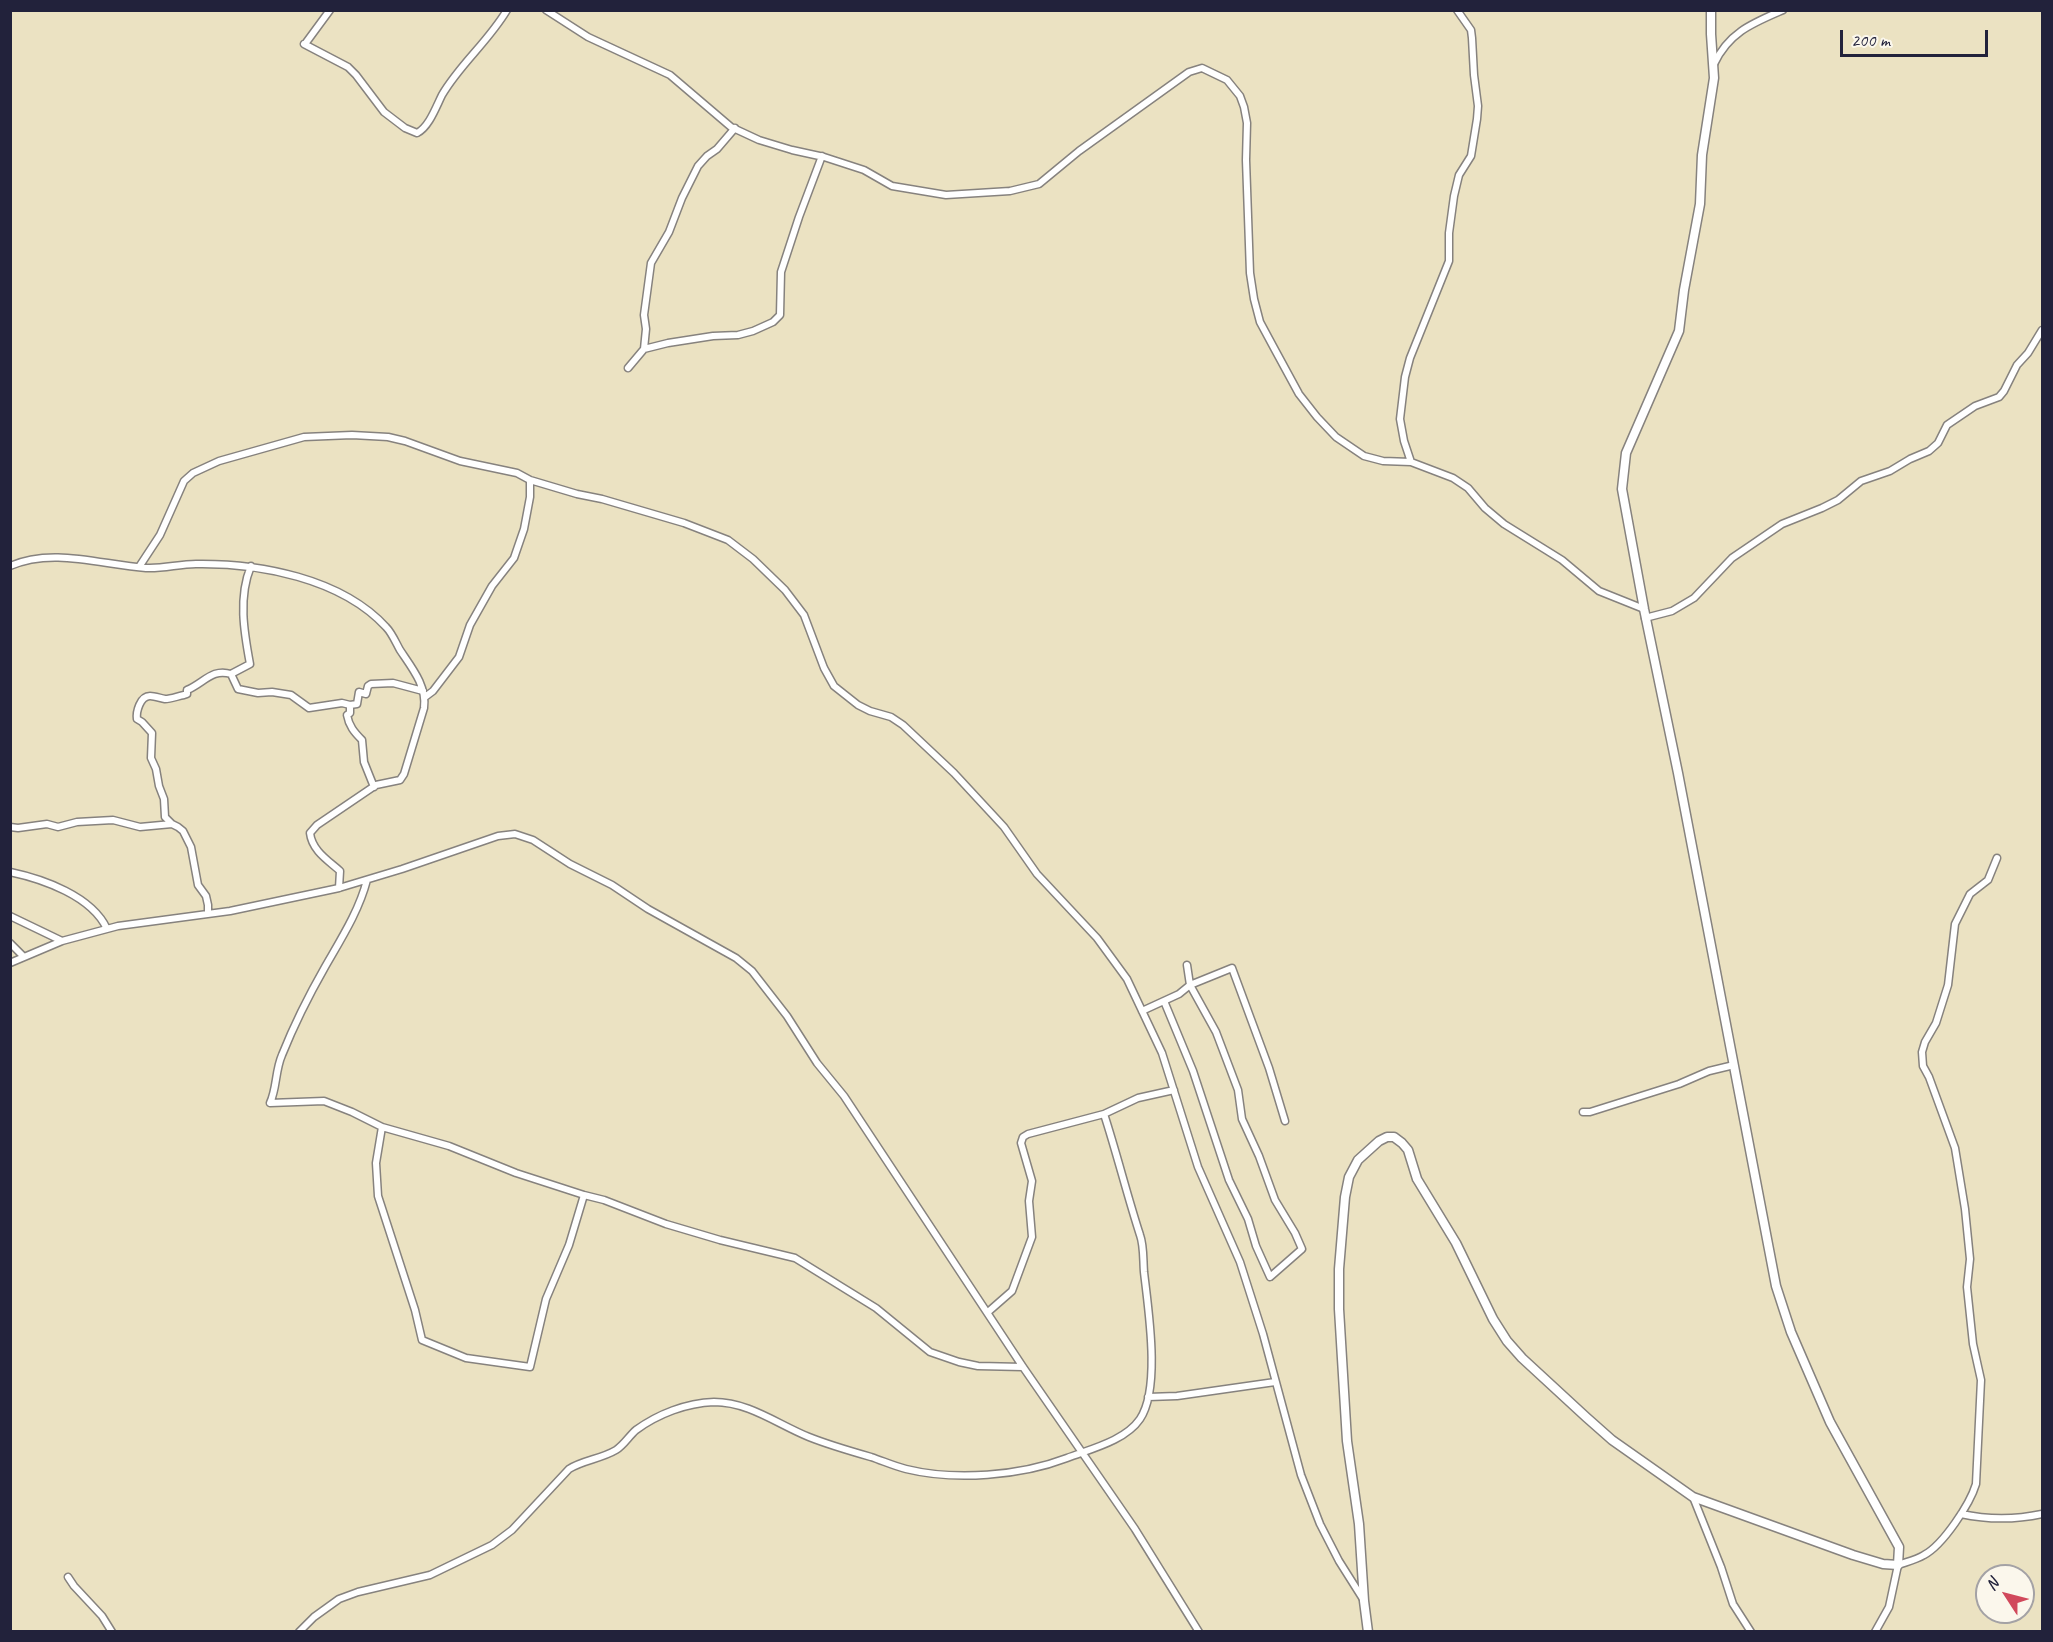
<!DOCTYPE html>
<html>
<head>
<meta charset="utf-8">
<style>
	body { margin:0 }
	#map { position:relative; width:2053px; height:1642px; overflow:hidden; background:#ebe2c2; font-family:Caveat,sans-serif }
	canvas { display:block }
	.frame { position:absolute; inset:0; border:12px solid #22223b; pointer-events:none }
	.north { position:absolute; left:1975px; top:1564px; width:60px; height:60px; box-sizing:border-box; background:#fbf7ec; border:2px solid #a4a2a5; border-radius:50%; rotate:306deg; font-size:16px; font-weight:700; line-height:24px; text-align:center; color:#22223b }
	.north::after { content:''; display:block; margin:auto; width:21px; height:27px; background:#d1495b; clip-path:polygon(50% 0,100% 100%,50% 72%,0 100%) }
	.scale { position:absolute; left:1840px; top:30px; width:148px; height:27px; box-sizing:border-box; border:3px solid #22223b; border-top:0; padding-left:8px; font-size:18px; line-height:21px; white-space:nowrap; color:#22223b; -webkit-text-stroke:4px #fbf7ec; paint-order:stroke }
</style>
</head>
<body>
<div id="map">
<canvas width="2053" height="1642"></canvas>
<div class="frame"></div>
<div class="north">N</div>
<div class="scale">200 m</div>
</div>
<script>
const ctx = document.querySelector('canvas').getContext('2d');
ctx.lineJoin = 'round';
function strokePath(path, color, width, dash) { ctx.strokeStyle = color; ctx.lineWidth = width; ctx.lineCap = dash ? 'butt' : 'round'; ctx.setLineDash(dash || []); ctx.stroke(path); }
const minor = new Path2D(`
	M546,10L588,37L670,75L731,127L759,140L792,150L824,157L864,170L892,186L946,195L1010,191L1039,184L1079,151L1189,72L1202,68L1227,80L1240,96L1244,107L1247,123L1246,160L1250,273L1254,299L1260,322L1274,348L1299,394L1317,417L1336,437L1364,456L1383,461L1411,462L1453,478L1468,488L1485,508L1504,524L1562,560L1599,591L1644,609
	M304,44L348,67L356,75L384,112L405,128L417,133C429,127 436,107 442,95C460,64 488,42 507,10
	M305,44L330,10
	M1714,64C1729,32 1753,23 1783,10
	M644,349L646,329L644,315L651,263L669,232L682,198L698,166L707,156L717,149L735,128
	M628,368L644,349L668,343L713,336L738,335L753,331L773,322L780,315L781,272L799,217L822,156
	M1411,462L1404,441L1400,419L1405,377L1410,358L1449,261V233L1454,196L1459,175L1471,156L1477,119L1478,106L1474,75L1472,38L1471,30L1457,10
	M10,566C53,547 102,565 146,568C163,569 179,564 196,564C259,563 341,578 386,627C392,633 396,643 400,650C412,668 427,686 424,708L404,774L400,780L376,785L317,825L310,833C312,851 329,861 340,871L339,888
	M139,567L160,535L184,481L193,473L219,461L304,437L352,435L388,437L405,441L460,461L517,473L530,480L577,494L602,499L684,523L728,540L753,559L785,590L804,615L824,668L834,686L858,705L870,711L891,717L903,725L954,773L1004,827L1037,874L1097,938L1127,979L1162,1053L1198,1167L1240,1262L1263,1334L1301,1475L1320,1524L1339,1561L1363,1599
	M1645,618L1672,611L1694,598L1732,558L1782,524L1822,508L1838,500L1861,481L1890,471L1910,459L1929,451L1938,443L1947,425L1975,406L1999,397L2004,391L2017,365L2028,353L2042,330
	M231,674L238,689L258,693L272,692L291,695L309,708L342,703L350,705V713L347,715C349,726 354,732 362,740L364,762L374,787
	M425,697L433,691L459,657L470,625L492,586L514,558L524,529L530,497V480
	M350,705L357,704L359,692L366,694L368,686L371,684L393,683L423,691
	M172,824L165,817L164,799L159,786L156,769L151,758L152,733L142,722L137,719C136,712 140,696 150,696C154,696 160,698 165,699C171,699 178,696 184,695L187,694V690C204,683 212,668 231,674L250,664C244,632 238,597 251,566
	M10,827L18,828L47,824L58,827L77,822L113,820L140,827L172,824L178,827L183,831L191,847L198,885L206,896L208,905V914
	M10,872C43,879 92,896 107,929
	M367,880C359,911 341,939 325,967C309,995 294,1025 282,1055C275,1071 277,1088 270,1103L324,1101L352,1112L382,1127L449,1146L516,1173L584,1195L604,1200L666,1224L720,1240L795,1258L876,1308L930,1352L959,1362L978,1366L1023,1367
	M10,916L62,941
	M10,943L24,957
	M10,963L62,941L118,926L230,911L339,888L402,869L498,836L515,834L533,840L570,864L612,885L648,909L736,958L752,971L787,1016L817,1063L844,1096L1023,1367L1135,1529L1199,1632
	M1164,1001L1193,1071L1229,1180L1248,1219L1256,1246L1270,1277L1302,1249L1295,1233L1275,1200L1259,1156L1242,1119L1238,1090L1216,1032L1190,985L1187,965
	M1142,1011L1179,994L1190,985L1232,968L1269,1068L1285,1121
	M1583,1112H1590L1679,1084L1709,1071L1734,1065
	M382,1127L376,1163L378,1196L415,1310L422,1340L466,1358L530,1367L546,1299L569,1245L584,1195
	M988,1312L1012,1291L1032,1237L1029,1201L1032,1181L1021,1143L1023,1137L1028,1134L1104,1114L1138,1098L1174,1090
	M1148,1397L1177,1396L1275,1382
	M1693,1497L1721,1567L1733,1604L1751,1632
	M1961,1514C1989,1520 2014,1520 2042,1514
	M68,1577L74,1586L102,1616L112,1632
	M299,1632L314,1617L339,1599L358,1592L430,1575L492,1545L512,1530L569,1469C583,1460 601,1459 616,1450C624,1445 629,1436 636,1430C658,1414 686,1403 714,1402C749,1402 777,1424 809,1437C829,1445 850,1451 871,1457C883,1461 894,1466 906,1469C955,1481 1020,1476 1067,1458C1090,1449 1125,1441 1140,1419C1161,1388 1148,1308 1144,1272C1143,1260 1144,1246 1140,1235C1127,1195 1117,1154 1104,1114
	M1875,1632L1889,1607L1898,1565C1906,1562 1916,1560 1924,1555C1943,1545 1970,1504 1976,1484L1981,1380L1973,1344L1967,1287L1970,1259L1965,1209L1955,1148L1929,1077L1923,1066L1922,1052L1925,1042L1936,1023L1948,985L1955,924L1970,894L1988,880L1997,858`);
const major = new Path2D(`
	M1368,1632L1364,1601L1359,1524L1347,1441L1339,1309V1269L1345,1197L1349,1177L1358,1160L1379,1141L1387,1137H1394L1402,1143L1408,1150L1417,1179L1456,1243L1493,1319L1507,1341L1522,1358L1586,1417L1612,1440L1693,1497L1853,1555L1883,1564L1898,1565L1899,1547L1830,1422L1791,1332L1776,1286L1678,773L1644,609L1622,489L1626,453L1679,331L1684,290L1700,204L1702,155L1714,78L1711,34V10`);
strokePath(minor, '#86827e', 9);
strokePath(major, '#86827e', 11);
strokePath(minor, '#fff', 6);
strokePath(major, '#fff', 8);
</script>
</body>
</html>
